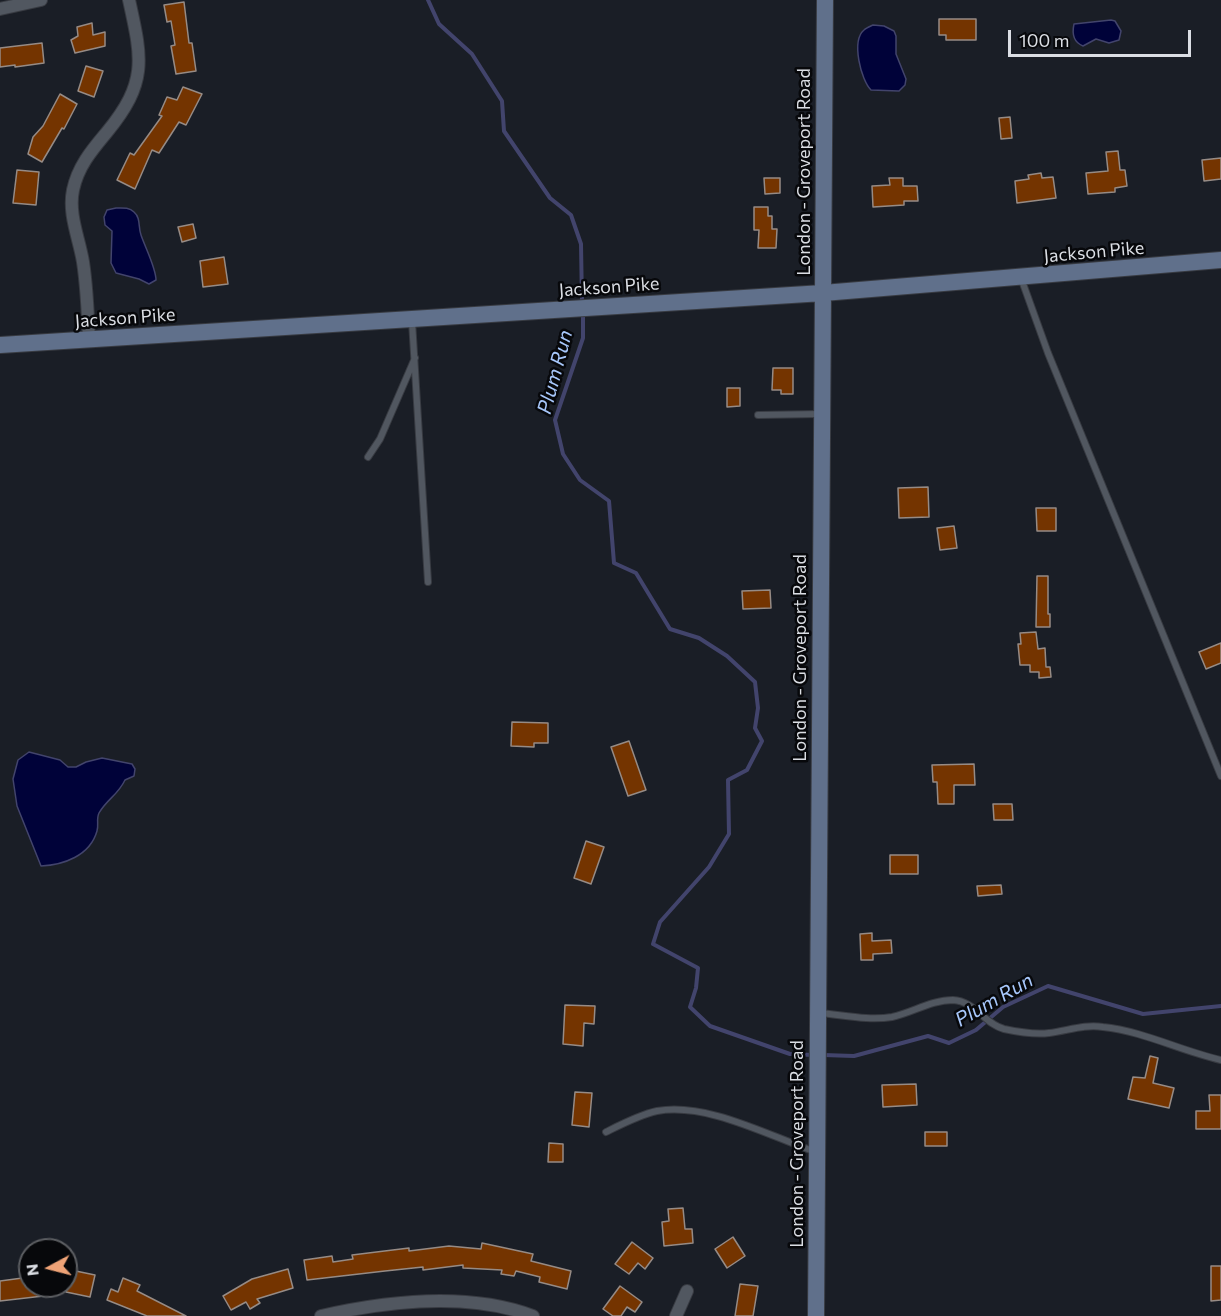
<!DOCTYPE html>
<html>
<head>
<meta charset="utf-8">
<style>
	body { margin:0 }
	#map { position:relative; width:1221px; height:1316px; overflow:hidden; background:#1a1e26; font-family:Commissioner,sans-serif }
	canvas { display:block }
	.north { position:absolute; left:18px; top:1238px; width:60px; height:60px; box-sizing:border-box; background:#07080b; border:2px solid #5c5e62; border-radius:50%; rotate:263deg; font-size:16px; font-weight:700; line-height:24px; text-align:center; color:#dbdee4 }
	.north::after { content:''; display:block; margin:auto; width:21px; height:27px; background:#efa377; clip-path:polygon(50% 0,100% 100%,50% 72%,0 100%) }
	.scale { position:absolute; left:1008px; top:30px; width:183px; height:27px; box-sizing:border-box; border:3px solid #dbdee4; border-top:0; padding-left:8px; font-size:18px; line-height:21px; white-space:nowrap; color:#dbdee4; -webkit-text-stroke:4px #07080b; paint-order:stroke }
</style>
</head>
<body>
<div id="map">
<canvas width="1221" height="1316"></canvas>
<div class="north">N</div>
<div class="scale">100 m</div>
</div>
<script>
const ctx = document.querySelector('canvas').getContext('2d');
ctx.lineJoin = 'round';
function fill(path, color) { ctx.fillStyle = color; ctx.fill(path, 'evenodd'); }
function strokePath(path, color, width, dash) { ctx.strokeStyle = color; ctx.lineWidth = width; ctx.lineCap = dash ? 'butt' : 'round'; ctx.setLineDash(dash || []); ctx.stroke(path); }
function label(font, color, halo, rows, align = 'center') {
  ctx.font = font + ' Commissioner,sans-serif'; ctx.lineWidth = 5; ctx.setLineDash([]); ctx.textBaseline = 'middle'; ctx.strokeStyle = halo; ctx.fillStyle = color; for (const [text, x, y, turn = 0] of rows) {
    ctx.save(); ctx.translate(x, y); ctx.rotate((+turn || 0) * Math.PI / 180); ctx.textAlign = isNaN(turn) ? turn : align; if (halo) ctx.strokeText(text, 0, 0); ctx.fillText(text, 0, 0); ctx.restore();
  }
}
const water = new Path2D(`
	M1111,20L1115,21L1121,31L1119,40L1109,43L1096,39L1083,46C1073,42 1072,33 1074,24Z
	M873,25L884,26L894,31L896,36V54L906,79L905,85L899,91L871,90C861,80 851,41 864,30C866,28 871,26 873,25Z
	M116,208C122,208 129,207 134,212C141,218 138,227 141,235C145,247 156,268 156,280L149,284L139,279L116,273L111,263L112,231L105,225L104,217L107,210Z
	M29,752L60,760L68,767H76L86,762L102,758L132,764L135,769L134,776L125,780C118,795 107,799 99,813C96,819 99,825 97,831C90,856 63,865 41,866L17,806L13,779L18,760Z`);
const stream = new Path2D(`
	M428,0L439,24L472,54L502,101L504,131L550,198L571,215L581,244L582,304
	M583,312V338L555,420L563,454L580,480L609,501L614,563L636,573L670,629L699,638L727,656L755,682L758,708L755,728L762,741L747,770L728,780L729,834L709,867L660,922L653,944L698,968L696,988L690,1007L710,1026L790,1054L813,1055
	M823,1055L854,1056L928,1036L949,1043L976,1030L1003,1007L1048,986L1143,1014L1221,1006`);
const building = new Path2D(`
	M184,2L189,43H192L196,71L176,74L171,46L175,45L171,21L167,22L164,5Z
	M939,19H976V40H946V35H939Z
	M92,23L93,35L105,32V46L75,53L71,40L78,36L77,27Z
	M42,43L44,63L15,67V65L0,67V48Z
	M86,66L103,71L94,97L78,91Z
	M183,87L202,94L186,125L179,122L159,153L152,150L135,189L117,180L130,153L134,155L162,116L159,115L167,97L177,100Z
	M60,94L77,104L64,129L62,128L42,162L28,154L33,137L43,126Z
	M1010,117L1012,138L1001,139L999,118Z
	M1118,151L1120,170H1125L1127,186L1115,188V192L1088,194L1086,173L1108,171L1106,152Z
	M1221,158V179L1204,181L1202,160Z
	M17,170L39,172L36,205L13,203Z
	M1041,173L1042,178L1053,177L1056,198L1017,203L1015,181L1029,179L1028,175Z
	M764,178H780V193L765,194Z
	M889,178H903V186H917L918,201H904V205L873,207L872,186L890,185Z
	M754,207H768V216H772V229H777L776,248H758L759,230H754Z
	M193,224L196,238L182,242L178,227Z
	M224,257L228,284L203,287L200,261Z
	M773,368H793V394H781V390H772Z
	M727,388H740V406L727,407Z
	M928,487L929,517L899,518L898,488Z
	M1036,508H1056V531H1037Z
	M954,526L957,548L940,550L937,528Z
	M1037,576H1048V614H1050V627H1036Z
	M770,590L771,608L743,609L742,591Z
	M1036,632L1038,649L1045,648L1046,667H1050L1051,677L1039,678V672H1030V665H1020L1018,644H1021L1020,633Z
	M1221,643V663L1206,669L1199,652Z
	M512,722L548,723V743H534V747L511,746Z
	M629,741L646,790L628,796L611,747Z
	M974,764L975,785H954V804H938L937,782H933L932,765Z
	M993,804H1012L1013,820H994Z
	M586,841L604,847L591,884L574,878Z
	M890,855H918V874H890Z
	M1001,885L1002,894L978,896L977,886Z
	M872,933V941L891,940L892,953L873,954V960H861L860,934Z
	M565,1005L595,1006L594,1024L584,1023L583,1046L563,1044Z
	M1150,1056L1158,1058L1153,1083L1174,1088L1169,1108L1128,1099L1133,1077L1145,1078Z
	M916,1084L917,1105L883,1107L882,1085Z
	M575,1092L592,1093L589,1127L572,1125Z
	M1209,1095H1221V1129H1196V1111H1210Z
	M925,1132H947V1146H925Z
	M549,1143L563,1144V1162H548Z
	M683,1208L685,1229H692L693,1243L664,1246L662,1222L669,1221L668,1209Z
	M733,1237L745,1256L727,1268L715,1249Z
	M632,1242L653,1258L645,1269L638,1263L629,1274L615,1264Z
	M482,1243L533,1254L531,1261L571,1271L567,1289L539,1282L540,1277L516,1271L514,1276L501,1274L502,1270L463,1268V1265L423,1270V1267L385,1271L307,1280L304,1260L332,1256L333,1262L353,1259L352,1255L409,1248V1251L449,1246L481,1249Z
	M1211,1266H1221V1300L1211,1301Z
	M288,1269L293,1288L257,1299L260,1303L250,1309L246,1302L231,1310L223,1296L252,1279Z
	M71,1270L95,1275L90,1297L66,1292Z
	M30,1277V1286H51L52,1295L0,1301V1281Z
	M123,1278L140,1285L137,1291L186,1316H147L107,1300L111,1289L118,1292Z
	M740,1284L758,1286L753,1316H735Z
	M620,1286L642,1302L635,1312L627,1307L621,1316H613L603,1309Z`);
const service = new Path2D(`
	M1021,278L1048,353L1221,776
	M412,321L428,582
	M758,415L820,414
	M368,457L380,439L415,358
	M819,1013C843,1015 869,1021 892,1017C912,1013 931,1000 953,1000C975,1001 984,1024 1004,1029C1018,1032 1034,1035 1049,1033C1067,1031 1084,1024 1103,1027C1143,1031 1181,1051 1221,1060
	M606,1132C622,1124 639,1115 657,1111C707,1102 769,1136 816,1152`);
const minor = new Path2D(`
	M0,9L41,0
	M89,340C88,314 87,288 83,262C79,238 68,214 73,190C78,166 92,150 107,132C148,82 142,59 129,0
	M321,1316C387,1301 469,1292 533,1316
	M676,1316L687,1291`);
const secondary = new Path2D(`
	M0,345L823,293L1221,260
	M816,1316L825,0`);
const streetNames = [
	["London - Groveport Road",804,172,-90],
	["Jackson Pike",1094,252,-5],
	["Jackson Pike",609,287,-4],
	["Jackson Pike",125,318,-4],
	["London - Groveport Road",800,658,-90],
	["London - Groveport Road",797,1144,-90]
];
const waterNames = [
	["Plum Run",555,372,-75],
	["Plum Run",994,1000,-30]
];
fill(water, '#000239');
strokePath(water, '#42446c', 1.5);
strokePath(stream, '#42446c', 4);
fill(building, '#743400');
strokePath(building, '#968b85', 1.5);
strokePath(service, '#383b42', 8);
strokePath(minor, '#383b42', 14);
strokePath(secondary, '#383b42', 18);
strokePath(service, '#515760', 6);
strokePath(minor, '#515760', 12);
strokePath(secondary, '#60708b', 16);
label('18px', '#dbdee4', '#07080b', streetNames);
label('italic 20px', '#a7c7fb', '#07080b', waterNames);
</script>
</body>
</html>
